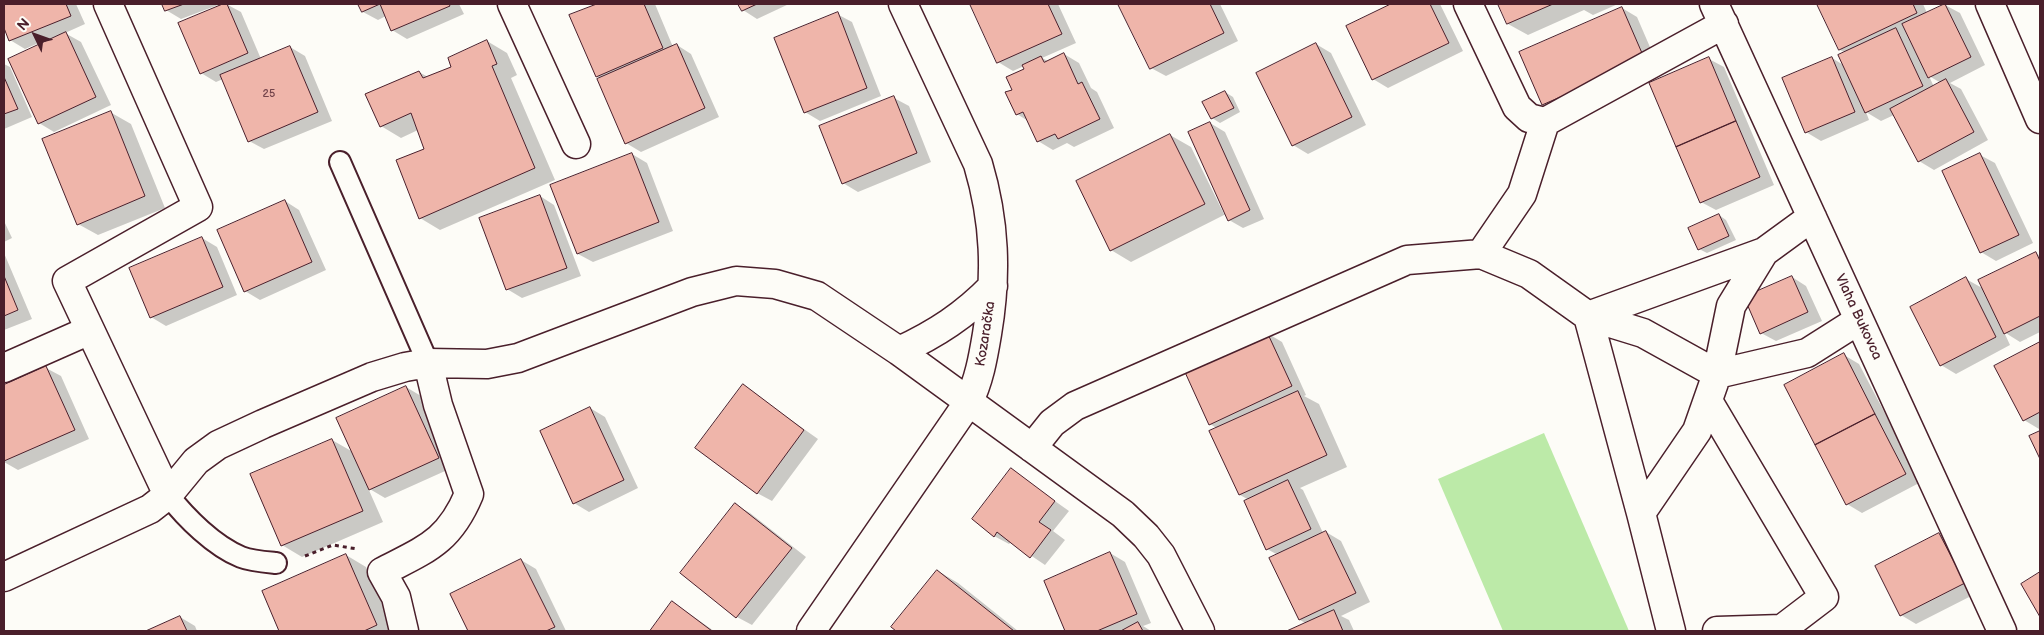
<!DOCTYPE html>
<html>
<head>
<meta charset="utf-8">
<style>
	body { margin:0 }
	#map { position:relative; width:2044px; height:635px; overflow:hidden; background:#fdfcf7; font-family:"Balsamiq Sans",sans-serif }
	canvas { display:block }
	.frame { position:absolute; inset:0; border:5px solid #4a1f2b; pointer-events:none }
	.north { position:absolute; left:10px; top:10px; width:50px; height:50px; -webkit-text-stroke:4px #fdfcf7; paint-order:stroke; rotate:312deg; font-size:14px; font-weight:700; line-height:20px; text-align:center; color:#4a1f2b }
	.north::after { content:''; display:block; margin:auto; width:18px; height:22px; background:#4a1f2b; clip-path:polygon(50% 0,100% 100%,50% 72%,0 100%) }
</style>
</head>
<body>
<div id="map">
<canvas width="2044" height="635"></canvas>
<div class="frame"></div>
<div class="north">N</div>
</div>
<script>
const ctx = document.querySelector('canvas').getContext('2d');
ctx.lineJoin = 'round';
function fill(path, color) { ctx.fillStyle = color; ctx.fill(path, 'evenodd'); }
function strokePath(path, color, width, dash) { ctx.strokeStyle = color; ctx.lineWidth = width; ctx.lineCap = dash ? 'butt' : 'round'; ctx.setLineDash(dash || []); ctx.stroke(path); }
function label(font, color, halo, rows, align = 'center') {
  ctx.font = font + ' "Balsamiq Sans",sans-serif'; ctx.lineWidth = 4; ctx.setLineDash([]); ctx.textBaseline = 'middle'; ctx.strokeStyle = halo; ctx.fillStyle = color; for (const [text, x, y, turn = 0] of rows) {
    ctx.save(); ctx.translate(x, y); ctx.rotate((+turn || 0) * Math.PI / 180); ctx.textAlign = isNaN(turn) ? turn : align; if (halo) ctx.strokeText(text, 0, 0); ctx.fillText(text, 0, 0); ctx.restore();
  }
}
const green = new Path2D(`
	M1544,433L1629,631H1503L1438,479Z`);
const shadow = new Path2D(`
	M4,4H76L85,24L65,33L81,42L111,105L54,132L39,123L42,44L41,42L25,49L10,40L4,25Z
	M163,4H226L241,12L261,59L290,47L305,56L332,121L264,149L249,141L223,79L216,82L201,73L218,5L181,19L166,10Z
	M359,4H459L464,14L407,39L392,30L386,16L378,20L363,12Z
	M600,4H655L673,47L677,45L691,54L719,117L641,152L626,143L602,79L597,76L571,16Z
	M740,4H789L757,19L743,10Z
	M972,4H1058L1076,43L1042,58L1048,61L1064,54L1079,63L1091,88L1097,92L1114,128L1074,147L1067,143L1053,150L1038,141L1028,121L1017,114L1014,90L1025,70L1024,66L1013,71L998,62Z
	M1120,4H1220L1238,41L1166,76L1151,68Z
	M1394,4H1440L1463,51L1388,88L1373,79L1348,26Z
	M1499,4H1618L1593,15L1584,10L1528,35L1508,24Z
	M1819,4H1923L1927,13L1945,5L1960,13L1985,65L1950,83L1961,89L1988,140L1934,170L1919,161L1894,115L1881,121L1866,112L1869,120L1821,141L1806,132L1832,58L1845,66L1846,53L1840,50ZM1929,76L1941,83L1934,87Z
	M1622,8L1637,17L1659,68L1558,112L1543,104Z
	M837,14L852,22L881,96L820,121L805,112Z
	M487,41L507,53L517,75L511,78L555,180L440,230L420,218L426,150L418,130L401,138L381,126L419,72L428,77L452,68Z
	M1316,44L1331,53L1366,125L1308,154L1293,145Z
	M1709,59L1724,67L1774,185L1716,210L1701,202Z
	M4,64L10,67L32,117L4,129Z
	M1225,92L1233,97L1240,112L1220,123L1212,118Z
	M894,98L909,106L931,162L858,192L843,183Z
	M110,112L131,124L165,208L98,235L78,224Z
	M1210,123L1225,132L1264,219L1243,228L1229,220L1226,214L1131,262L1111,250L1170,135L1191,147L1224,214L1226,213Z
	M632,154L647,163L673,231L593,262L578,254L552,186Z
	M1980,155L1995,163L2033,243L1996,261L1981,252Z
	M540,196L554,205L581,276L522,298L507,289Z
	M285,201L299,210L326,270L260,300L245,291Z
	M1719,215L1726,220L1736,240L1707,253L1699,249Z
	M4,221L12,238L4,242Z
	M202,238L217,247L237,295L166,326L151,317Z
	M4,253L32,319L4,330Z
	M2036,253L2040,256V332L2020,342L2004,332L2010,345L1956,374L1941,365L1966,279L1984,289Z
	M1792,277L1806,286L1822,321L1776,341L1761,333Z
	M1267,333L1282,342L1306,395L1304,396L1319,404L1347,467L1300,488L1303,490L1323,533L1326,532L1341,541L1370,602L1341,616L1349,620L1354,631H1290L1307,624L1300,620L1271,559L1278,555L1267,549L1249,500L1240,495L1218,429L1210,424Z
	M2040,343V428L2039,429L2024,420L1996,367Z
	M1844,355L1859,364L1921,482L1862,513L1847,504Z
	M46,368L61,376L89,439L18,470L4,462V387Z
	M743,386L818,439L772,501L757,493Z
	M406,387L421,396L454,467L385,498L368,488L383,522L302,557L282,545L332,440L353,452Z
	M590,408L605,417L638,488L589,512L574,503Z
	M1011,470L1069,511L1053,531L1065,540L1045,565L1011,542L1009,544L994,536Z
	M736,505L750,513L806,557L752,625L737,617L682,573Z
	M1939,534L1954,543L1979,592L1916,624L1901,615L1876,567Z
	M1110,553L1125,562L1151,623L1143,626L1151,631H1067L1046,581Z
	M346,555L366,567L394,631H281L263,591Z
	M521,560L536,569L566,631H469L452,595Z
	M938,571L958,583L1018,631H898L893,627Z
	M672,603L687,612L714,631H651Z
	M180,617L195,626L197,631H149Z`);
const building = new Path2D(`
	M4,4H66L71,16L9,41L4,28Z
	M162,4H184L165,11Z
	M223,4H227L248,53L200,74L178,23Z
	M358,4H449L450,6L391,31L380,4L362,12Z
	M597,4H644L663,48L596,77L569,15Z
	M738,4H757L742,11Z
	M970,4H1048L1062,34L997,63Z
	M1118,4H1210L1224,33L1150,69Z
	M1391,4H1430L1449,43L1372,80L1346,26Z
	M1498,4H1553L1507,24Z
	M1817,4H1913L1917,13L1839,50Z
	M1945,4L1971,57L1928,78L1902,24Z
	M1622,7L1645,60L1542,105L1519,52Z
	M838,12L867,88L804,113L774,38Z
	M1896,28L1923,86L1865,113L1838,55Z
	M66,32L96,97L38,124L8,59Z
	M487,40L497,64L492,66L535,168L419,219L396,160L424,149L411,113L380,127L365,94L419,71L423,78L451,67L448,58Z
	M1316,43L1352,117L1292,146L1256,73Z
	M677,44L705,108L625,144L597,79Z
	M290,46L318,112L248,142L220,75Z
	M1064,53L1078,84L1082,82L1100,119L1058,139L1055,134L1037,142L1023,112L1016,115L1005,92L1012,90L1006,77L1024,69L1022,65L1041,56L1044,62Z
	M1709,57L1736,121L1676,147L1649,83Z
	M1832,57L1855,112L1805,133L1782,78Z
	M4,77L18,109L4,114Z
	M1946,79L1974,132L1918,162L1890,109Z
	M1225,91L1234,108L1211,119L1202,102Z
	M894,96L917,153L842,184L819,126Z
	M111,111L145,196L77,225L42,139Z
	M1736,121L1760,177L1700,203L1676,147Z
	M1210,122L1250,210L1228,221L1188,132Z
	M1170,134L1205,204L1110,251L1076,181Z
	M632,153L659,222L577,254L550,185Z
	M1980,153L2019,235L1980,253L1942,171Z
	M540,195L567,268L506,290L479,218Z
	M285,200L312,262L244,292L217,230Z
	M1719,214L1729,236L1698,250L1688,228Z
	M202,237L223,287L150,318L129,268Z
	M2036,252L2040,261V316L2004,334L1978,280Z
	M4,276L18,310L4,316Z
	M1792,276L1808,312L1760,334L1744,297Z
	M1966,277L1996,337L1940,366L1910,307Z
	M1267,332L1292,386L1209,425L1184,370Z
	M2040,342V412L2023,421L1994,366Z
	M1844,353L1875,414L1815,445L1784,385Z
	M46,366L75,430L4,461V385Z
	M743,384L804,430L757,494L695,448Z
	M406,386L439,458L369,490L336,418Z
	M1298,391L1327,455L1239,495L1209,431Z
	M590,407L624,480L573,504L540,431Z
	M1875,414L1906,474L1846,505L1815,445Z
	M2040,431V459L2029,436Z
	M332,439L363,511L281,546L250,474Z
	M1011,468L1055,501L1039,522L1051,530L1030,558L997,532L994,537L972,519Z
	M1288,480L1311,529L1266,550L1244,501Z
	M735,503L792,548L736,618L680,573Z
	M1326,531L1356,593L1299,620L1269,558Z
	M1939,533L1965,583L1900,616L1875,566Z
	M1110,552L1137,614L1097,631H1065L1044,581Z
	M346,554L377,625L364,631H279L262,591Z
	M521,559L555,627L546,631H468L450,594Z
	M937,570L1014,631H896L891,627Z
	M2040,572V617L2021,584Z
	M672,601L712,631H650Z
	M1334,610L1343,631H1287Z
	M180,616L187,631H146Z
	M1138,622L1143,631H1121Z`);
const path = new Path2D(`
	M305,556L333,545L357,549`);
const lane = new Path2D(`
	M340,162L428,363
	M168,495C186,518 214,546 241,557C251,561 265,562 276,563`);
const street = new Path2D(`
	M108,4L198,207L67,281L168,495
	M512,4L576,144
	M1468,4L1517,107L1529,118L1545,122L1724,24
	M1714,4L2002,631
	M1990,4L2040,119
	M1481,254L1522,194L1545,122
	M899,351C936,334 965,315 993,286
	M4,368L90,330
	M1708,401L1824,597L1782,629L1717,631
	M1032,448L1052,423L1075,406L1407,260L1481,254L1529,274L1588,316L1643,333L1717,374L1807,353L1859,320
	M1641,513L1588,316L1764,252
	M4,577L150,509L168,495L196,461L218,445L263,424L372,377L405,367L428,363L487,364L518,358L692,292L736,281L775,284L817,296L899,351L1123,514L1146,536L1161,555L1200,631
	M404,631L396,597L382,572C426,549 449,542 469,494L438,405L428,363
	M811,631L968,403C979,381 983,358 987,334C997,275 995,221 978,164L903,4
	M1671,631L1641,513L1697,431L1717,374L1731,306L1764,252L1812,217`);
const numberNames = [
	["25",269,94]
];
const streetNames = [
	["Vlaha Bukovca",1858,317,65],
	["Kozaračka",986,334,-81]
];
fill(green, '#bceaa8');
fill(shadow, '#0003');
fill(building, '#efb5aa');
strokePath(building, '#4a1f2b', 1);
strokePath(lane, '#4a1f2b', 24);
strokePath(street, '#4a1f2b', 31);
strokePath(path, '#4a1f2b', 3, [4, 4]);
strokePath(lane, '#fdfcf7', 20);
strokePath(street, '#fdfcf7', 28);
label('11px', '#73444b', null, numberNames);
label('14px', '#4a1f2b', '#fdfcf7', streetNames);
</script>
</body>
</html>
